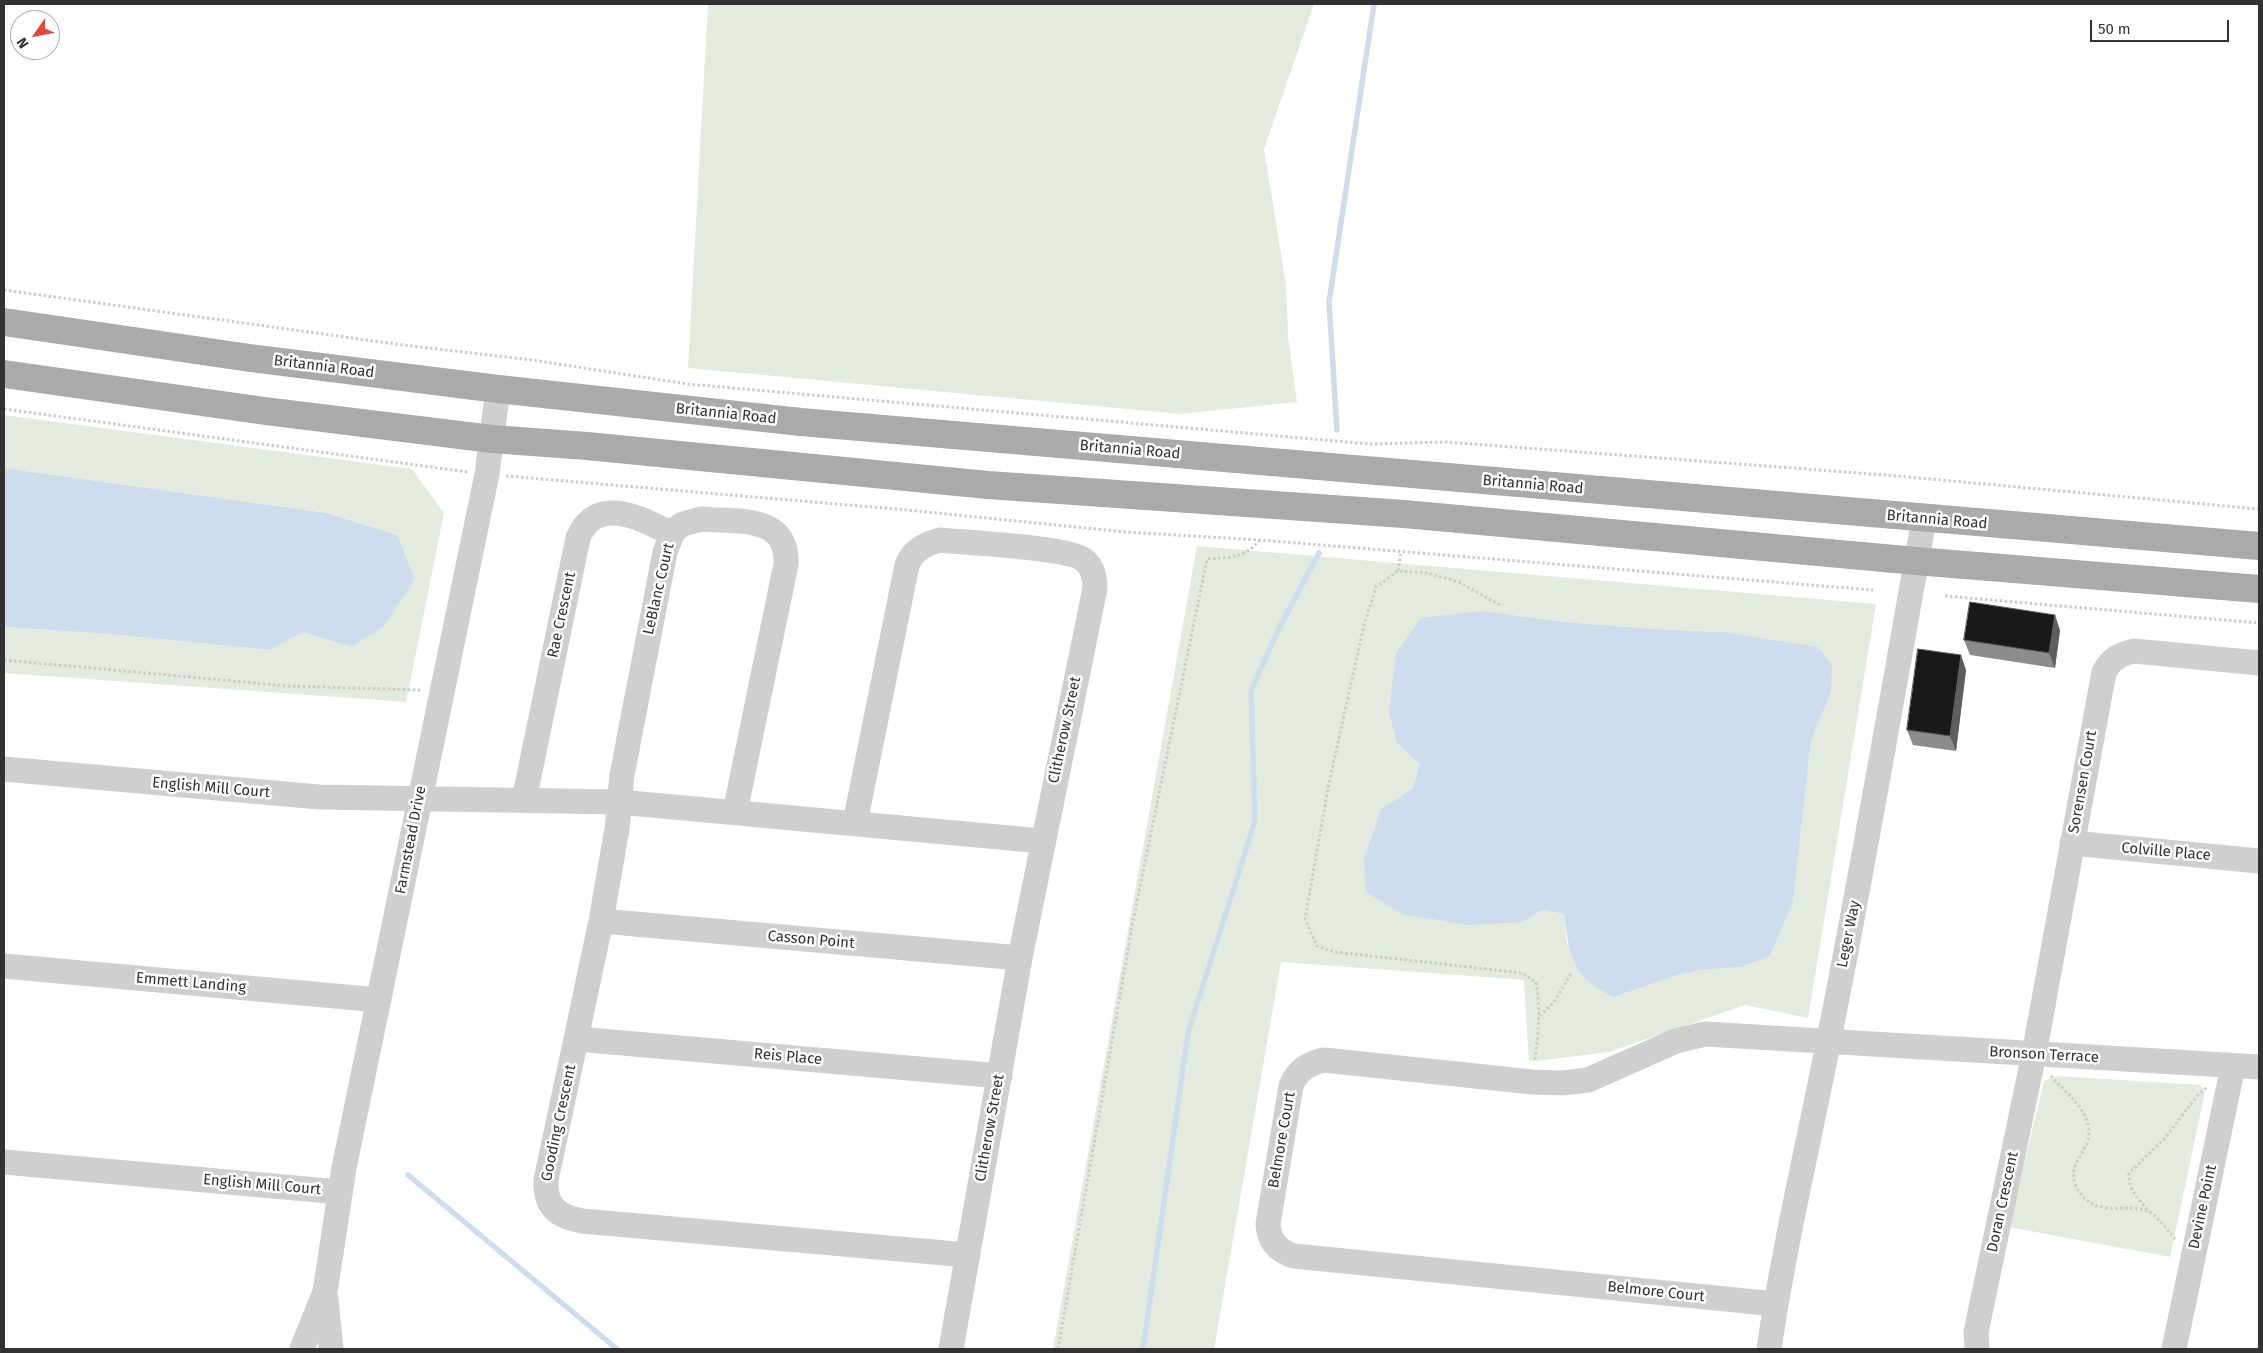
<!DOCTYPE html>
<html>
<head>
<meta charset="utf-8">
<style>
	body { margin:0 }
	#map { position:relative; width:2263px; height:1353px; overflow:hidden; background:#fff; font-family:"Fira Sans",sans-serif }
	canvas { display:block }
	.frame { position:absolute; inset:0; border:5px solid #323232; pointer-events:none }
	.north { position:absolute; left:10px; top:10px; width:50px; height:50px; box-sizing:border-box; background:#fff; border:1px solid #adadad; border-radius:50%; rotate:237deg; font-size:14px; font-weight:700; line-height:20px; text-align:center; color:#323232 }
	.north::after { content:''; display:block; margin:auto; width:18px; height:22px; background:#e4473a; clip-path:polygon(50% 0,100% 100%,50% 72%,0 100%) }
	.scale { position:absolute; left:2090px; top:20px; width:139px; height:22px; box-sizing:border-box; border:2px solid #323232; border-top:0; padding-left:6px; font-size:15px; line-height:18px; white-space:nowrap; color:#323232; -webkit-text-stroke:4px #fff; paint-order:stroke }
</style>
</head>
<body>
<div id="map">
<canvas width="2263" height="1353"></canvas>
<div class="frame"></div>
<div class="north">N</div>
<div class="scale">50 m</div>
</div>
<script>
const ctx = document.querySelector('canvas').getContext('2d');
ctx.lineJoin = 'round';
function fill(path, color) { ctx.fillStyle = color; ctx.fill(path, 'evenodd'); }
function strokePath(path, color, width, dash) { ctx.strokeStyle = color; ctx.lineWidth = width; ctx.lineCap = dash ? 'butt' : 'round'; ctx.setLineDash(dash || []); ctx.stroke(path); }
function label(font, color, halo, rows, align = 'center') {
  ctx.font = font + ' "Fira Sans",sans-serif'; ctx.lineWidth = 5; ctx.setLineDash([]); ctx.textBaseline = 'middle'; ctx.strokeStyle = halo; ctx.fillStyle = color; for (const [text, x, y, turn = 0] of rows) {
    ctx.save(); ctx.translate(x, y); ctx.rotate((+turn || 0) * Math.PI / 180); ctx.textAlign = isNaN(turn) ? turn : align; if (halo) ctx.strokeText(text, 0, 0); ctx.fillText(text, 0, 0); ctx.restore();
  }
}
const green = new Path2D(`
	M708,4H1314L1264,149L1286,285L1288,337L1297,402L1181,414L688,368Z
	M4,415L412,469L444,513L406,702L4,673V627L109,634L270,650L303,632L351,647L397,535L329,513L4,468Z
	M1197,546L1876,604L1808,1018L1745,1005L1609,1052L1529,1062L1524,980L1281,962L1214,1349H1053ZM1483,611L1565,622L1653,629L1723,632L1831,692L1811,741L1793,903L1770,956L1742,967L1700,970L1671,977L1567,944L1564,914L1542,910L1523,922L1381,809L1413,788L1419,764L1397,743Z
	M2059,1076L2200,1085L2205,1092L2170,1257L2009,1227L2044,1081Z`);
const water = new Path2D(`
	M4,468L328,513L397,535L415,579L383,627L351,647L303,632L270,650L109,634L4,627Z
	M1483,611L1565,622L1653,629L1723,632L1818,647L1832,665L1831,692L1811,741L1793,903L1770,956L1742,967L1700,970L1671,977L1613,997C1605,992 1594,987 1587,980C1569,963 1567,936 1564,914L1542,910L1523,922L1469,925L1402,914L1366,892L1364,859L1381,809L1413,788L1419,764L1397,743L1389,712L1396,653L1421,618Z`);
const stream = new Path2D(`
	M1337,430L1329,302L1374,4
	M408,1175L617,1349
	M1143,1349L1188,1033L1255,821L1251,691L1278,630L1319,553`);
const path = new Path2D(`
	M4,290L403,345L532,360L687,384L1370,444L1446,442L1886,475L2259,509
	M4,409L468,472
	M506,476L896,509L1125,532L1260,540L1873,590
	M1398,571L1401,551
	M1945,596L2259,623
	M1500,605L1459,582L1427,573L1398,571L1376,587L1364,625L1329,783L1305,919L1317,946L1335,952L1522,973L1536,982C1541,1010 1538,1034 1535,1061
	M4,660L288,686L421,690
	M1540,1016L1554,1002L1571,974
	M2051,1076C2065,1093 2091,1110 2089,1136C2087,1154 2062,1167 2080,1193C2100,1220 2129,1200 2151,1213C2160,1219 2168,1231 2175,1239
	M2151,1213C2139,1200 2128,1191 2129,1173L2165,1138L2198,1095L2207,1087
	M1058,1349L1133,921L1207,559C1231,557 1243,559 1260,540`);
const minor = new Path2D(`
	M4,769L319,797L619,802L1042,841
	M524,800L578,538C596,494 641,518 672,534
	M735,812L786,564C788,514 736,522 701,519L683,524L677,528L672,534L665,552L622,775L617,829L601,921L546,1180C545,1207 557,1216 582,1221L968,1255
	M855,823L907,565C913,550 925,544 940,540C967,543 1068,547 1084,560C1093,567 1095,577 1095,588L1020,958L951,1349
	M2072,843L2259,861
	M601,921L1020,958
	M4,966L379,1000
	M577,1039L1000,1076
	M4,1162L340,1192
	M326,1299L331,1349
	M1776,1304L1294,1256C1278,1251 1269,1241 1268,1224L1291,1086C1298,1070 1307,1064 1324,1060L1532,1082L1563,1083L1588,1080L1676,1041L1705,1034L2259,1067
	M302,1349L325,1292L344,1168L487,474L498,389
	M1769,1349C1785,1240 1811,1133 1832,1024C1865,856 1894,687 1924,519
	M1977,1349L1976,1332L2034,1054L2104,672C2112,658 2119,655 2134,651L2259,663
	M2174,1349L2233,1066`);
const major = new Path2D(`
	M4,322L250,358L498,389L801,422L2259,546
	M4,374L265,411L492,439L587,446L988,485L1404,514L1916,561L2259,589`);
const wall = new Path2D(`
	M2060,630L2055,668L1970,655L1964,640Z
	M1966,670L1956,751L1913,745L1907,730Z`);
const shadedWall = new Path2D(`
	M2055,615L2060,630L2055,668L2049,653Z
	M1961,655L1966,670L1956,751L1950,736Z`);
const building = new Path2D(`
	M1970,602L2055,615L2049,653L1964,640Z
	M1918,649L1961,655L1950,736L1907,730Z`);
const streetNames = [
	["Britannia Road",324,367,7],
	["Britannia Road",726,414,6],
	["Britannia Road",1130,450,5],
	["Britannia Road",1533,485,5],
	["Britannia Road",1937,520,5],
	["LeBlanc Court",659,589,-77],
	["Rae Crescent",562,615,-78],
	["Clitherow Street",1065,730,-78],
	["Sorensen Court",2083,782,-80],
	["English Mill Court",211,788,5],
	["Farmstead Drive",411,840,-79],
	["Colville Place",2166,852,5],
	["Leger Way",1849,934,-79],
	["Casson Point",811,940,5],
	["Emmett Landing",191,983,5],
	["Bronson Terrace",2044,1055,3],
	["Reis Place",788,1057,5],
	["Gooding Crescent",559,1123,-78],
	["Clitherow Street",990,1128,-80],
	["Belmore Court",1282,1140,-80],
	["English Mill Court",262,1185,5],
	["Doran Crescent",2003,1202,-78],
	["Devine Point",2203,1207,-78],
	["Belmore Court",1656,1292,6]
];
fill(green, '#e3ebde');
fill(water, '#cedded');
strokePath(stream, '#cedded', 5.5);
strokePath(path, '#ccc', 3, [2.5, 2.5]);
strokePath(minor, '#cfcfcf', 25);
strokePath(major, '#aaa', 28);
fill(wall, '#8c8c8c');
fill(shadedWall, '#5e5e5e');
fill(building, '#191919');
strokePath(building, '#5e5e5e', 1);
label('15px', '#323232', '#fff', streetNames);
</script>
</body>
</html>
